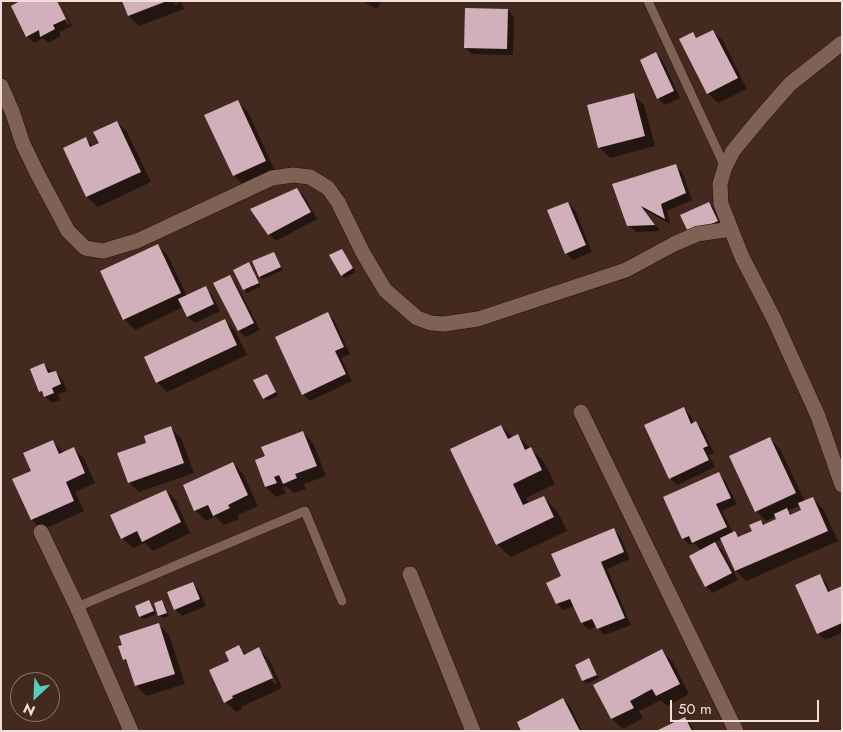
<!DOCTYPE html>
<html>
<head>
<meta charset="utf-8">
<style>
	body { margin:0 }
	#map { position:relative; width:843px; height:732px; overflow:hidden; background:#43291e; font-family:Jost,sans-serif }
	canvas { display:block }
	.frame { position:absolute; inset:0; border:2px solid #f1e0d9; pointer-events:none }
	.north { position:absolute; left:10px; top:672px; width:50px; height:50px; box-sizing:border-box; background:#43291e; border:1px solid #897269; border-radius:50%; rotate:205deg; font-size:14px; font-weight:700; line-height:20px; text-align:center; color:#f1e0d9 }
	.north::after { content:''; display:block; margin:auto; width:18px; height:22px; background:#56cec3; clip-path:polygon(50% 0,100% 100%,50% 72%,0 100%) }
	.scale { position:absolute; left:670px; top:700px; width:149px; height:22px; box-sizing:border-box; border:2px solid #f1e0d9; border-top:0; padding-left:6px; font-size:15px; line-height:18px; white-space:nowrap; color:#f1e0d9; -webkit-text-stroke:4px #43291e; paint-order:stroke }
</style>
</head>
<body>
<div id="map">
<canvas width="843" height="732"></canvas>
<div class="frame"></div>
<div class="north">N</div>
<div class="scale">50 m</div>
</div>
<script>
const ctx = document.querySelector('canvas').getContext('2d');
ctx.lineJoin = 'round';
function fill(path, color) { ctx.fillStyle = color; ctx.fill(path, 'evenodd'); }
function strokePath(path, color, width, dash) { ctx.strokeStyle = color; ctx.lineWidth = width; ctx.lineCap = dash ? 'butt' : 'round'; ctx.setLineDash(dash || []); ctx.stroke(path); }
const shadow = new Path2D(`
	M56,1L67,25L70,24L60,1L72,26L59,32L61,36L48,43L43,38L34,43L27,36Z
	M123,1H174L175,5L178,4L177,1H181L184,9L139,26L129,16Z
	M362,1H381L377,9Z
	M508,10L514,17L513,55L472,54L465,47Z
	M713,31L723,41L747,89L718,103L708,93L693,34L698,39Z
	M656,54L663,61L680,98L665,105L658,98Z
	M633,94L644,105L655,146L610,158L600,148Z
	M237,101L248,112L275,171L244,186L234,175Z
	M117,122L127,132L151,182L98,207L87,197L65,148L85,139L94,147L100,144Z
	M675,165L682,172L692,200L667,211L670,224L645,210L660,231L636,232L629,225L614,185Z
	M297,189L304,196L317,219L276,241L269,234Z
	M568,203L575,210L592,252L573,260L566,253Z
	M709,203L715,210L724,227L697,240Z
	M158,245L168,256L187,296L205,288L212,295L220,311L195,323L188,317L183,307L135,330L124,319Z
	M342,250L356,272L345,278L342,275Z
	M274,253L283,270L263,279L260,276Z
	M248,264L261,286L247,293L235,270Z
	M229,277L236,283L260,330L246,337L239,331L215,284Z
	M328,313L334,320L350,354L341,358L352,381L310,401L303,394Z
	M225,321L235,331L247,355L167,392L157,382Z
	M44,364L52,373L55,372L62,379L67,391L58,394L60,400L52,403L40,391Z
	M266,375L278,395L267,401L264,398Z
	M684,408L690,415L694,424L696,423L703,430L714,453L709,455L715,467L677,485L670,478Z
	M501,426L513,438L518,436L544,462L555,484L526,498L529,504L543,497L557,511L567,531L511,557L497,544Z
	M171,428L181,438L194,473L139,492L129,482Z
	M303,432L313,443L326,476L304,484L306,489L294,493L286,486L283,487L286,493L276,497L266,487L256,460L266,456Z
	M770,439L780,449L805,502L813,499L823,509L838,541L746,581L736,571L722,539L714,543L722,550L738,580L713,593L706,586L691,557L702,551L694,543L690,545L683,538L718,473L725,480L737,504L722,511L733,533H735L740,538L754,532L761,521L765,525L778,520L776,516L766,521L756,511ZM801,505L803,511L792,515L788,511Z
	M53,442L64,453L74,449L84,459L95,483L75,492L84,511L42,530L32,520L33,472Z
	M233,463L243,474L258,506L238,515L239,519L224,525L215,516L206,521L195,510L184,485Z
	M166,491L176,501L190,533L153,551L145,543L133,548L122,538Z
	M614,530L620,536L630,559L607,569L631,625L604,635L597,626L589,630L582,623L575,606L563,610L557,604L563,577Z
	M819,576L826,582L830,592L842,587V633L825,640L818,633Z
	M192,583L199,590L206,606L182,616L175,609Z
	M149,601L156,614L144,619L140,616Z
	M162,601L165,605L169,616L162,618L159,615Z
	M159,625L169,635L185,684L146,696L136,685L129,664L124,659Z
	M239,647L247,655L258,649L269,659L282,688L241,707L242,709L236,712L225,702L231,662ZM263,659H266L277,683L274,684Z
	M662,650L672,661L689,694L667,706L661,700L639,711L643,718L623,729L612,719L595,685Z
	M589,660L592,663L599,678L586,684L576,666Z
	M563,699L570,706L582,731H523Z
	M685,718L691,725L694,731H659Z`);
const building = new Path2D(`
	M20,1H57L66,19L53,25L55,29L40,37L39,30L26,37L11,6Z
	M122,1H167L128,16Z
	M465,8L508,9L507,49L464,48Z
	M713,30L738,78L707,94L679,39L693,32L696,38Z
	M656,52L674,91L657,99L640,60Z
	M634,93L645,136L598,148L587,105Z
	M238,100L266,161L233,176L204,115Z
	M117,121L141,172L86,197L63,148L86,137L90,147L99,143L93,132Z
	M676,164L686,193L661,204L665,219L641,206L655,225L627,226L612,184Z
	M297,188L311,212L268,235L250,209Z
	M568,202L586,245L565,254L547,210Z
	M709,202L718,221L689,234L680,215Z
	M158,244L181,293L123,320L100,271Z
	M342,249L353,268L341,276L329,255Z
	M274,252L281,267L259,277L252,261Z
	M249,262L259,283L243,290L233,270Z
	M230,275L254,323L238,331L213,283Z
	M206,286L214,304L187,317L178,299Z
	M328,312L344,347L335,351L346,374L302,395L275,337Z
	M225,319L237,345L156,383L144,357Z
	M44,363L48,373L56,371L61,384L52,388L54,393L44,397L42,391L39,392L30,369Z
	M267,374L276,392L263,399L253,380Z
	M684,407L691,424L696,421L708,446L703,448L709,460L669,479L644,425Z
	M501,425L508,439L518,434L525,450L531,447L542,470L513,484L523,505L544,496L554,517L496,545L450,449Z
	M171,426L184,463L128,483L117,453L146,443L144,436Z
	M303,431L317,466L295,474L297,478L283,484L279,475L274,477L277,483L265,487L255,460L265,456L261,447Z
	M770,437L796,493L755,512L729,456Z
	M53,440L59,454L74,447L85,473L66,482L74,501L31,520L12,479L31,471L23,453Z
	M233,462L248,495L228,505L230,508L213,516L208,505L194,511L183,485Z
	M719,472L731,498L716,504L727,527L692,543L689,536L682,539L663,497Z
	M166,490L181,522L142,542L137,531L121,539L110,515Z
	M813,497L828,531L735,571L720,538L735,531L738,537L752,531L749,525L761,520L763,525L776,519L774,514L787,508L790,515L801,510L798,503Z
	M614,528L624,552L601,562L625,618L597,629L592,619L581,623L570,599L556,604L546,583L561,576L551,554Z
	M715,542L732,573L705,587L689,556Z
	M820,574L828,592L842,586V623L817,634L795,585Z
	M193,582L200,599L174,610L167,592Z
	M149,600L154,611L139,617L135,606Z
	M162,600L167,613L158,616L154,603Z
	M159,623L175,674L135,686L126,659L123,660L118,646L122,645L119,636Z
	M239,645L244,655L259,647L273,678L232,696L233,698L224,703L209,670L229,661L225,652Z
	M662,649L680,684L656,696L652,689L630,701L634,708L611,719L593,685Z
	M589,658L597,675L582,681L575,665Z
	M563,698L580,731H521L517,722Z
	M685,717L692,731H656Z`);
const lane = new Path2D(`
	M648,1L725,167
	M77,607L305,511L342,601`);
const street = new Path2D(`
	M842,43L790,84L761,117L733,151L725,167L720,184L721,204L742,257L774,319L818,416L842,485
	M1,86L12,111L23,144L37,173L68,231L85,248L103,251L137,241L272,178L293,175L310,177L328,188L338,202L363,253L385,290L417,318L431,323L444,324L478,319L626,270L674,244L697,234L731,229
	M581,412L736,731
	M41,532L77,607L131,731
	M410,574L473,731`);
fill(shadow, '#0007');
fill(building, '#d2b0bb');
strokePath(lane, '#281107', 10);
strokePath(street, '#281107', 16);
strokePath(lane, '#7f6255', 9);
strokePath(street, '#7f6255', 15);
</script>
</body>
</html>
